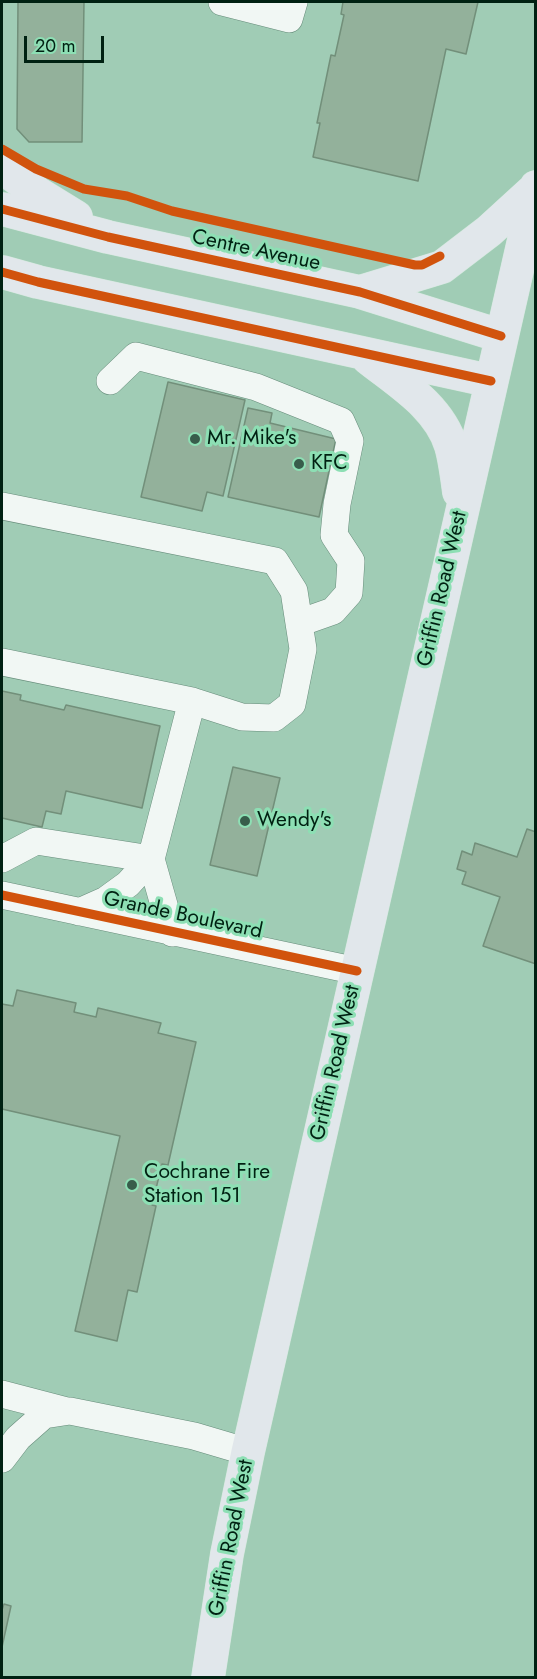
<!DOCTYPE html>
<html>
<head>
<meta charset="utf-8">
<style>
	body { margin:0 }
	#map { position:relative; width:537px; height:1679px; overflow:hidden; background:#a0ccb5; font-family:Jost,sans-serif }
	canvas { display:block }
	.frame { position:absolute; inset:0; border:3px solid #002112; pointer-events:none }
	.scale { position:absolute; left:24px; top:36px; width:80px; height:27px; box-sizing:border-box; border:3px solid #002112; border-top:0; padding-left:8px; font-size:18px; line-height:21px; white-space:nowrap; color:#002112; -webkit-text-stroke:4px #8ddfb4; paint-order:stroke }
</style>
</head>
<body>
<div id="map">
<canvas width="537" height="1679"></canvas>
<div class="frame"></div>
<div class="scale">20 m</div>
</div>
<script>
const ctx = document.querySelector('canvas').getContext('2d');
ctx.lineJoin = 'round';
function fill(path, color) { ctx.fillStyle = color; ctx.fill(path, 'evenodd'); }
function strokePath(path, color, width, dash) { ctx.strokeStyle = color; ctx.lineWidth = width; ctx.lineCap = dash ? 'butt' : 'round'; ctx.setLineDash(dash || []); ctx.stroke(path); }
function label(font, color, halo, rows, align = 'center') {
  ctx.font = font + ' Jost,sans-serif'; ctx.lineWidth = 6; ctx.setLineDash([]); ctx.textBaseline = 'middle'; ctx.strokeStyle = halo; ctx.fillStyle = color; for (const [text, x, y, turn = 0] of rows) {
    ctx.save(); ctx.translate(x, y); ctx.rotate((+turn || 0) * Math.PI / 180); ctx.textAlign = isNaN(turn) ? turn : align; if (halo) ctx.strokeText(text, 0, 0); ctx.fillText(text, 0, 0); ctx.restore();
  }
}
const building = new Path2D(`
	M18,2H84L82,142H29L17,129Z
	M343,2H478L466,54L446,49L418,181L313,157L320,123H317L331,55L335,56L344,15L341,14Z
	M168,382L245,400L223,496L207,492L202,511L141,497Z
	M248,408L272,413L270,423L336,439L319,517L228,497Z
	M2,691L21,695L20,700L64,710L66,705L160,726L142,808L66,791L61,814L46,811L42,827L2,818Z
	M233,767L280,778L257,876L210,865Z
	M527,829L536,832V964L483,946L500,897L462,884L466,872L457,869L462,851L472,855L475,843L517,857Z
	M17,990L76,1003L74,1012L96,1017L98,1008L161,1023L158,1033L196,1042L168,1165L162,1164L152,1205L156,1206L137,1292L128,1290L117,1341L75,1331L120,1136L2,1109V1004L13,1006Z
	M4,1604L11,1606L2,1647V1610Z`);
const minor = new Path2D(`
	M222,2L289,19L294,2
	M110,381L136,356L256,387L341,421L350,441L337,504L334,535L351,561L349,593L333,611L299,623
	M2,506L275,561L294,591L303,649L292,704L274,718L242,717L192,701
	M2,662L192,701L151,859L128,884L106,900L79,912
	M2,859L36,841L151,859L172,933
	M2,895L357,971
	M2,1394L67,1411
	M2,1459L18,1438L44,1415L70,1411L194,1436L248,1452`);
const major = new Path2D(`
	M2,167L37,193L76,217
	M2,209L108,237L360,292L501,336
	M2,272L38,282L491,381
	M360,292L442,267L489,231L535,189
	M368,358C398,382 439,406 451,446C455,460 457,477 459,492
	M208,1678L227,1554L248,1452L536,187`);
const cycleway = new Path2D(`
	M2,149L36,169L84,189L127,196L172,211L415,265H422L440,256
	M2,209L108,237L360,292L501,336
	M2,272L38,282L491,381
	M2,895L357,971`);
const markers = [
	[195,439,6,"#385d4b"],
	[299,464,6,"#385d4b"],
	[245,821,6,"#385d4b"],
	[132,1185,6,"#385d4b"]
];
const streetNames = [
	["Centre Avenue",256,251,12],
	["Griffin Road West",443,589,-77],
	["Grande Boulevard",183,916,12],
	["Griffin Road West",336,1063,-77],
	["Griffin Road West",232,1538,-79]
];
const poiNames = [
	["Mr. Mike's",207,439],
	["KFC",311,464],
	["Wendy's",257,821],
	["Cochrane Fire",144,1173],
	["Station 151",144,1197]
];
fill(building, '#93b19b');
strokePath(building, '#728f7a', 1.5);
strokePath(minor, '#668c7a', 28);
strokePath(major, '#d4e8de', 34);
strokePath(minor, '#f1f7f4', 27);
strokePath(major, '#e1e7eb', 33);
strokePath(cycleway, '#d1530d', 9);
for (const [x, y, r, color] of markers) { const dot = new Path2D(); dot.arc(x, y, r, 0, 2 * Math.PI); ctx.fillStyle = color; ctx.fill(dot); strokePath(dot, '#8ddfb4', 2); }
label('21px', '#002112', '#8ddfb4', streetNames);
label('21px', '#002112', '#8ddfb4', poiNames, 'left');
</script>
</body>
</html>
